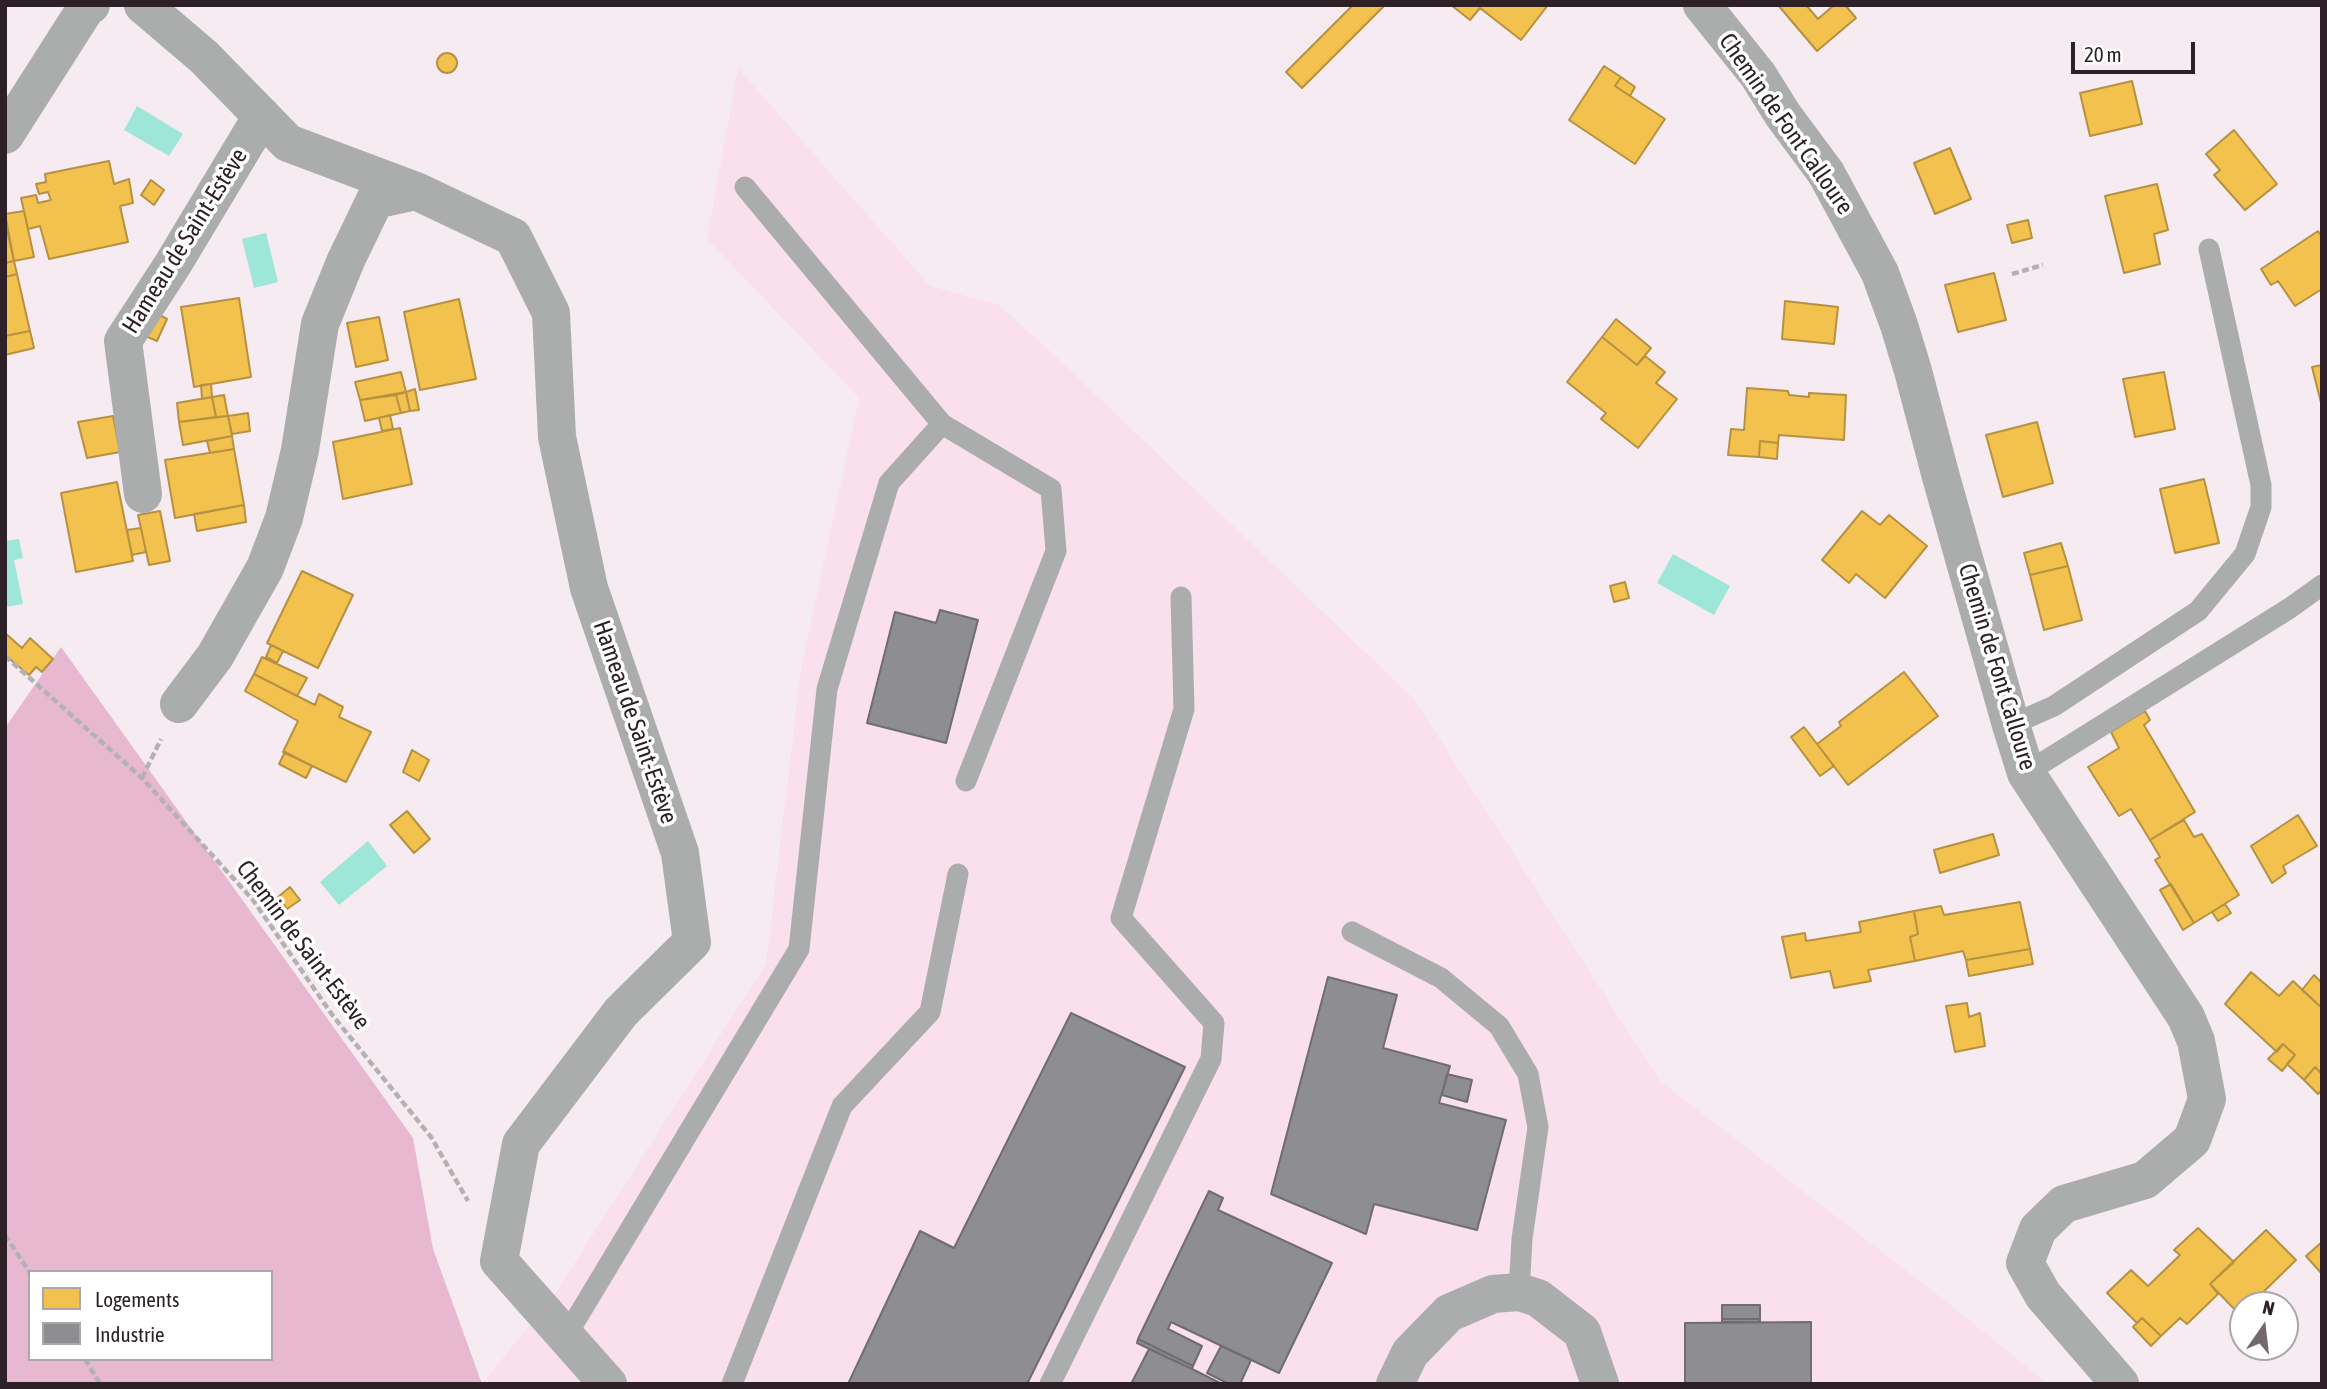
<!DOCTYPE html>
<html>
<head>
<meta charset="utf-8">
<style>
	body { margin:0 }
	#map { position:relative; width:2327px; height:1389px; overflow:hidden; background:#f6ebf0; font-family:"Asap Condensed",sans-serif }
	canvas { display:block }
	.frame { position:absolute; inset:0; border:7px solid #2d2127; pointer-events:none }
	.legend { position:absolute; left:28px; top:1270px; width:245px; height:91px; box-sizing:border-box; background:#fff; border:2px solid #aba6a9; margin:0; padding:9px 12px; list-style:none; font-size:21px; color:#2d2127 }
	.legend li { display:flex; align-items:center; gap:14px; height:35px }
	.legend b { width:35px; border:2px solid #aba6a9 }
	.north { position:absolute; left:2229px; top:1291px; width:70px; height:70px; box-sizing:border-box; background:#fff; border:2px solid #aba6a9; border-radius:50%; rotate:14deg; font-size:19px; font-weight:700; line-height:28px; text-align:center; color:#2d2127 }
	.north::after { content:''; display:block; margin:auto; width:24px; height:32px; background:#73686d; clip-path:polygon(50% 0,100% 100%,50% 72%,0 100%) }
	.scale { position:absolute; left:2071px; top:42px; width:124px; height:32px; box-sizing:border-box; border:4px solid #2d2127; border-top:0; padding-left:9px; font-size:21px; line-height:24px; white-space:nowrap; color:#2d2127; -webkit-text-stroke:5px #fff; paint-order:stroke }
</style>
</head>
<body>
<div id="map">
<canvas width="2327" height="1389"></canvas>
<div class="frame"></div>
<ul class="legend">
<li><b style="height:19px;background:#f2c14e"></b>Logements</li>
<li><b style="height:19px;background:#8d8d92"></b>Industrie</li>
</ul>
<div class="north">N</div>
<div class="scale">20 m</div>
</div>
<script>
const ctx = document.querySelector('canvas').getContext('2d');
ctx.lineJoin = 'round';
function fill(path, color) { ctx.fillStyle = color; ctx.fill(path, 'evenodd'); }
function strokePath(path, color, width, dash) { ctx.strokeStyle = color; ctx.lineWidth = width; ctx.lineCap = dash ? 'butt' : 'round'; ctx.setLineDash(dash || []); ctx.stroke(path); }
function label(font, color, halo, rows, align = 'center') {
  ctx.font = font + ' "Asap Condensed",sans-serif'; ctx.lineWidth = 7; ctx.setLineDash([]); ctx.textBaseline = 'middle'; ctx.strokeStyle = halo; ctx.fillStyle = color; for (const [text, x, y, turn = 0] of rows) {
    ctx.save(); ctx.translate(x, y); ctx.rotate((+turn || 0) * Math.PI / 180); ctx.textAlign = isNaN(turn) ? turn : align; if (halo) ctx.strokeText(text, 0, 0); ctx.fillText(text, 0, 0); ctx.restore();
  }
}
const built = new Path2D(`
	M738,68L930,286L999,305L1053,354L1413,698L1660,1081L1943,1299L2048,1384H482L554,1295L766,964L801,669L859,398L707,239Z`);
const forest = new Path2D(`
	M61,647L413,1138L433,1249L482,1384H5V728ZM30,1272H271V1359H30Z`);
const water = new Path2D(`
	M137,106L183,134L169,156L124,130Z
	M266,233L278,282L254,288L242,239Z
	M19,539L23,558L14,560L23,604L5,607V541Z
	M1673,554L1730,586L1714,615L1657,583Z
	M368,841L387,866L339,905L320,882Z`);
const homes = new Path2D(`
	M1353,5H1385L1302,88L1286,72Z
	M1451,5H1548L1521,40L1480,8L1470,20Z
	M1778,5H1806L1818,19L1834,5H1845L1856,18L1817,51Z
	M437 63a10 10 0 1 1 20 0a10 10 0 1 1-20 0Z
	M1604,66L1621,77L1615,86L1665,119L1635,164L1569,120Z
	M1621,77L1635,87L1630,96L1615,86Z
	M2132,81L2142,124L2090,136L2080,93Z
	M2234,130L2277,184L2245,210L2214,175L2220,170L2206,154Z
	M1950,148L1971,199L1935,214L1914,163Z
	M109,161L114,184L129,179L133,203L120,206L128,242L49,259L40,226L28,229L21,198L36,195L38,203L51,200L48,192L39,194L36,184L46,182L45,174Z
	M151,180L164,190L154,205L141,195Z
	M2157,184L2168,230L2154,234L2160,264L2124,273L2105,196Z
	M24,211L34,257L14,261L5,214Z
	M2028,220L2032,238L2012,243L2007,225Z
	M5,221L14,261L5,263Z
	M2318,231L2322,237V289L2295,306L2278,281L2271,285L2261,269Z
	M14,261L17,274L5,277V263Z
	M1994,273L2006,320L1958,332L1945,285Z
	M17,274L30,331L5,336V277Z
	M239,298L251,377L194,387L181,307Z
	M459,299L476,379L420,390L404,312Z
	M1785,301L1838,307L1834,344L1782,339Z
	M156,313L167,319L157,341L145,336Z
	M379,317L388,360L356,367L347,323Z
	M1616,319L1651,348L1637,365L1602,337Z
	M30,331L34,348L5,355V336Z
	M1602,337L1637,365L1645,356L1665,372L1656,383L1677,399L1638,448L1601,419L1606,413L1567,382Z
	M2322,365V407L2312,367Z
	M401,372L406,392L360,400L355,382Z
	M2164,372L2175,429L2135,437L2123,379Z
	M211,384L212,397L202,399L201,385Z
	M1747,388L1788,391L1789,395L1809,397V393L1846,395L1844,440L1779,435L1778,443L1760,441L1759,457L1728,455L1731,429L1744,430Z
	M415,389L419,410L410,411L406,392Z
	M406,392L410,411L401,413L396,395Z
	M224,395L228,416L216,417L212,397Z
	M396,395L401,413L365,421L360,400Z
	M212,397L216,417L179,422L177,403Z
	M248,413L250,431L232,434L228,416Z
	M390,415L393,429L382,431L379,418Z
	M113,416L120,452L87,458L78,422Z
	M228,416L232,436L183,445L179,422Z
	M2037,422L2053,483L2003,497L1986,435Z
	M400,428L412,484L343,499L333,442Z
	M232,436L234,449L210,453L207,441Z
	M1760,441L1778,443L1777,459L1759,457Z
	M234,449L244,505L175,518L165,460Z
	M2204,479L2219,543L2175,553L2160,489Z
	M117,482L133,561L76,572L61,493Z
	M244,505L246,522L197,531L194,514Z
	M160,511L170,561L149,565L138,515Z
	M1862,511L1880,525L1889,515L1927,546L1885,598L1856,574L1849,583L1822,560Z
	M141,528L146,552L132,555L127,530Z
	M2061,543L2068,566L2030,575L2024,553Z
	M2068,566L2082,620L2044,630L2030,575Z
	M302,571L353,595L318,668L267,643Z
	M1625,582L1629,598L1614,602L1610,586Z
	M5,633L22,648L30,638L53,659L42,672L36,667L29,675L5,655Z
	M271,645L283,651L277,663L266,657Z
	M262,657L307,678L297,696L254,674Z
	M1904,672L1938,716L1848,785L1817,744L1841,726L1839,722Z
	M254,674L315,705L319,694L343,707L339,717L371,732L346,782L283,752L298,721L245,691Z
	M2145,711L2150,720L2144,725L2195,812L2150,840L2131,809L2119,816L2088,767L2119,748L2111,732Z
	M1804,727L1834,766L1820,776L1791,737Z
	M412,750L429,760L419,781L403,772Z
	M285,752L312,766L306,778L279,764Z
	M407,811L430,839L414,853L390,825Z
	M2298,815L2317,846L2283,866L2286,873L2272,883L2251,846Z
	M2184,820L2194,837L2202,834L2239,895L2194,923L2155,860L2160,857L2150,840Z
	M1993,834L1999,855L1940,873L1934,850Z
	M2171,884L2194,923L2183,930L2160,890Z
	M290,887L300,900L287,909L278,897Z
	M2020,902L2030,949L1966,960L1963,951L1915,961L1910,937L1918,934L1914,911L1941,906L1944,915Z
	M2225,904L2231,913L2218,921L2212,912Z
	M1914,911L1918,934L1910,937L1915,961L1868,970L1871,981L1834,988L1830,971L1791,978L1782,937L1805,933L1806,941L1861,932L1859,922Z
	M2030,949L2033,964L1969,976L1966,960Z
	M2251,972L2279,996L2293,981L2322,1008V1074L2315,1067L2304,1080L2287,1064L2295,1055L2283,1044L2277,1052L2225,1004Z
	M2314,975L2322,983V1008L2302,990Z
	M1967,1003L1969,1017L1980,1013L1985,1046L1955,1052L1946,1006Z
	M2283,1044L2295,1055L2282,1071L2268,1059Z
	M2315,1067L2322,1074V1090L2318,1094L2304,1080Z
	M2198,1228L2234,1262L2210,1284L2218,1294L2187,1324L2180,1318L2161,1336L2142,1318L2137,1323L2107,1293L2131,1270L2148,1286L2180,1255L2174,1250Z
	M2266,1230L2296,1260L2250,1305H2243V1312L2240,1315L2210,1284Z
	M2322,1242V1274L2306,1256Z
	M2142,1318L2161,1336L2151,1346L2133,1327Z`);
const industry = new Path2D(`
	M940,610L978,620L946,743L867,723L895,612L936,623Z
	M1328,977L1397,995L1383,1048L1450,1066L1439,1103L1506,1120L1477,1230L1374,1204L1366,1234L1271,1194Z
	M1071,1013L1185,1067L1027,1384H848L920,1231L954,1248Z
	M1447,1074L1472,1080L1467,1102L1442,1095Z
	M1209,1191L1223,1198L1218,1210L1332,1263L1279,1373L1171,1322L1168,1329L1202,1346L1193,1366L1138,1339Z
	M1722,1305H1760V1319H1722Z
	M1722,1319H1760V1322H1722Z
	M1811,1322V1384H1685V1323Z
	M1138,1339L1193,1366L1192,1369L1137,1343Z
	M1221,1346L1251,1360L1240,1384H1229L1207,1373Z
	M1149,1349L1192,1369L1222,1384H1131Z`);
const path = new Path2D(`
	M2012,274L2043,265
	M5,656L142,778L253,900L333,1016L431,1137L468,1201
	M142,778L161,739
	M5,1235L30,1273
	M85,1359L100,1384`);
const service = new Path2D(`
	M745,187L942,424L1051,489L1056,551L966,781
	M2011,725L2054,706L2198,611L2245,554L2261,507V485L2209,249
	M2026,773L2290,608L2322,585
	M1352,932L1441,978L1499,1026L1528,1074L1538,1127L1522,1239L1519,1292
	M566,1336L799,949L827,689L889,483L942,424
	M732,1384L842,1106L930,1012L958,874
	M1050,1384L1211,1059L1214,1023L1121,918L1184,709L1181,597`);
const minor = new Path2D(`
	M143,5L204,57L288,143L416,191
	M1702,5L1758,75L1783,115L1826,173L1880,273L1899,325L1913,371L1941,477L2011,725L2026,773L2186,1017L2196,1041L2207,1099L2192,1140L2145,1180L2064,1204L2038,1229L2025,1263L2043,1295L2120,1384
	M5,135L86,8L91,5
	M143,494L123,341L173,264L262,116
	M179,704L215,656L265,568L284,518L300,450L320,324L346,260L375,200L416,191L513,237L551,313L557,437L589,588L680,853L692,942L621,1012L521,1144L499,1261L608,1384
	M1395,1384L1410,1353L1449,1313L1493,1294L1519,1292L1538,1298L1582,1332L1600,1384`);
const streetNames = [
	["Chemin de Font Calloure",1786,124,55],
	["Hameau de Saint-Estève",185,241,-58],
	["Chemin de Font Calloure",1997,667,73],
	["Hameau de Saint-Estève",635,722,71],
	["Chemin de Saint-Estève",303,945,53]
];
fill(built, '#fadfec');
fill(forest, '#e7b8d0');
fill(water, '#9ee6d8');
fill(homes, '#f2c14e');
strokePath(homes, '#b79142', 2);
fill(industry, '#8d8d92');
strokePath(industry, '#706d72', 2);
strokePath(path, '#b4b1b3', 4.5, [7, 3.5]);
strokePath(service, '#abadad', 21);
strokePath(minor, '#abadad', 38);
label('24px', '#2d2127', '#fff', streetNames);
</script>
</body>
</html>
